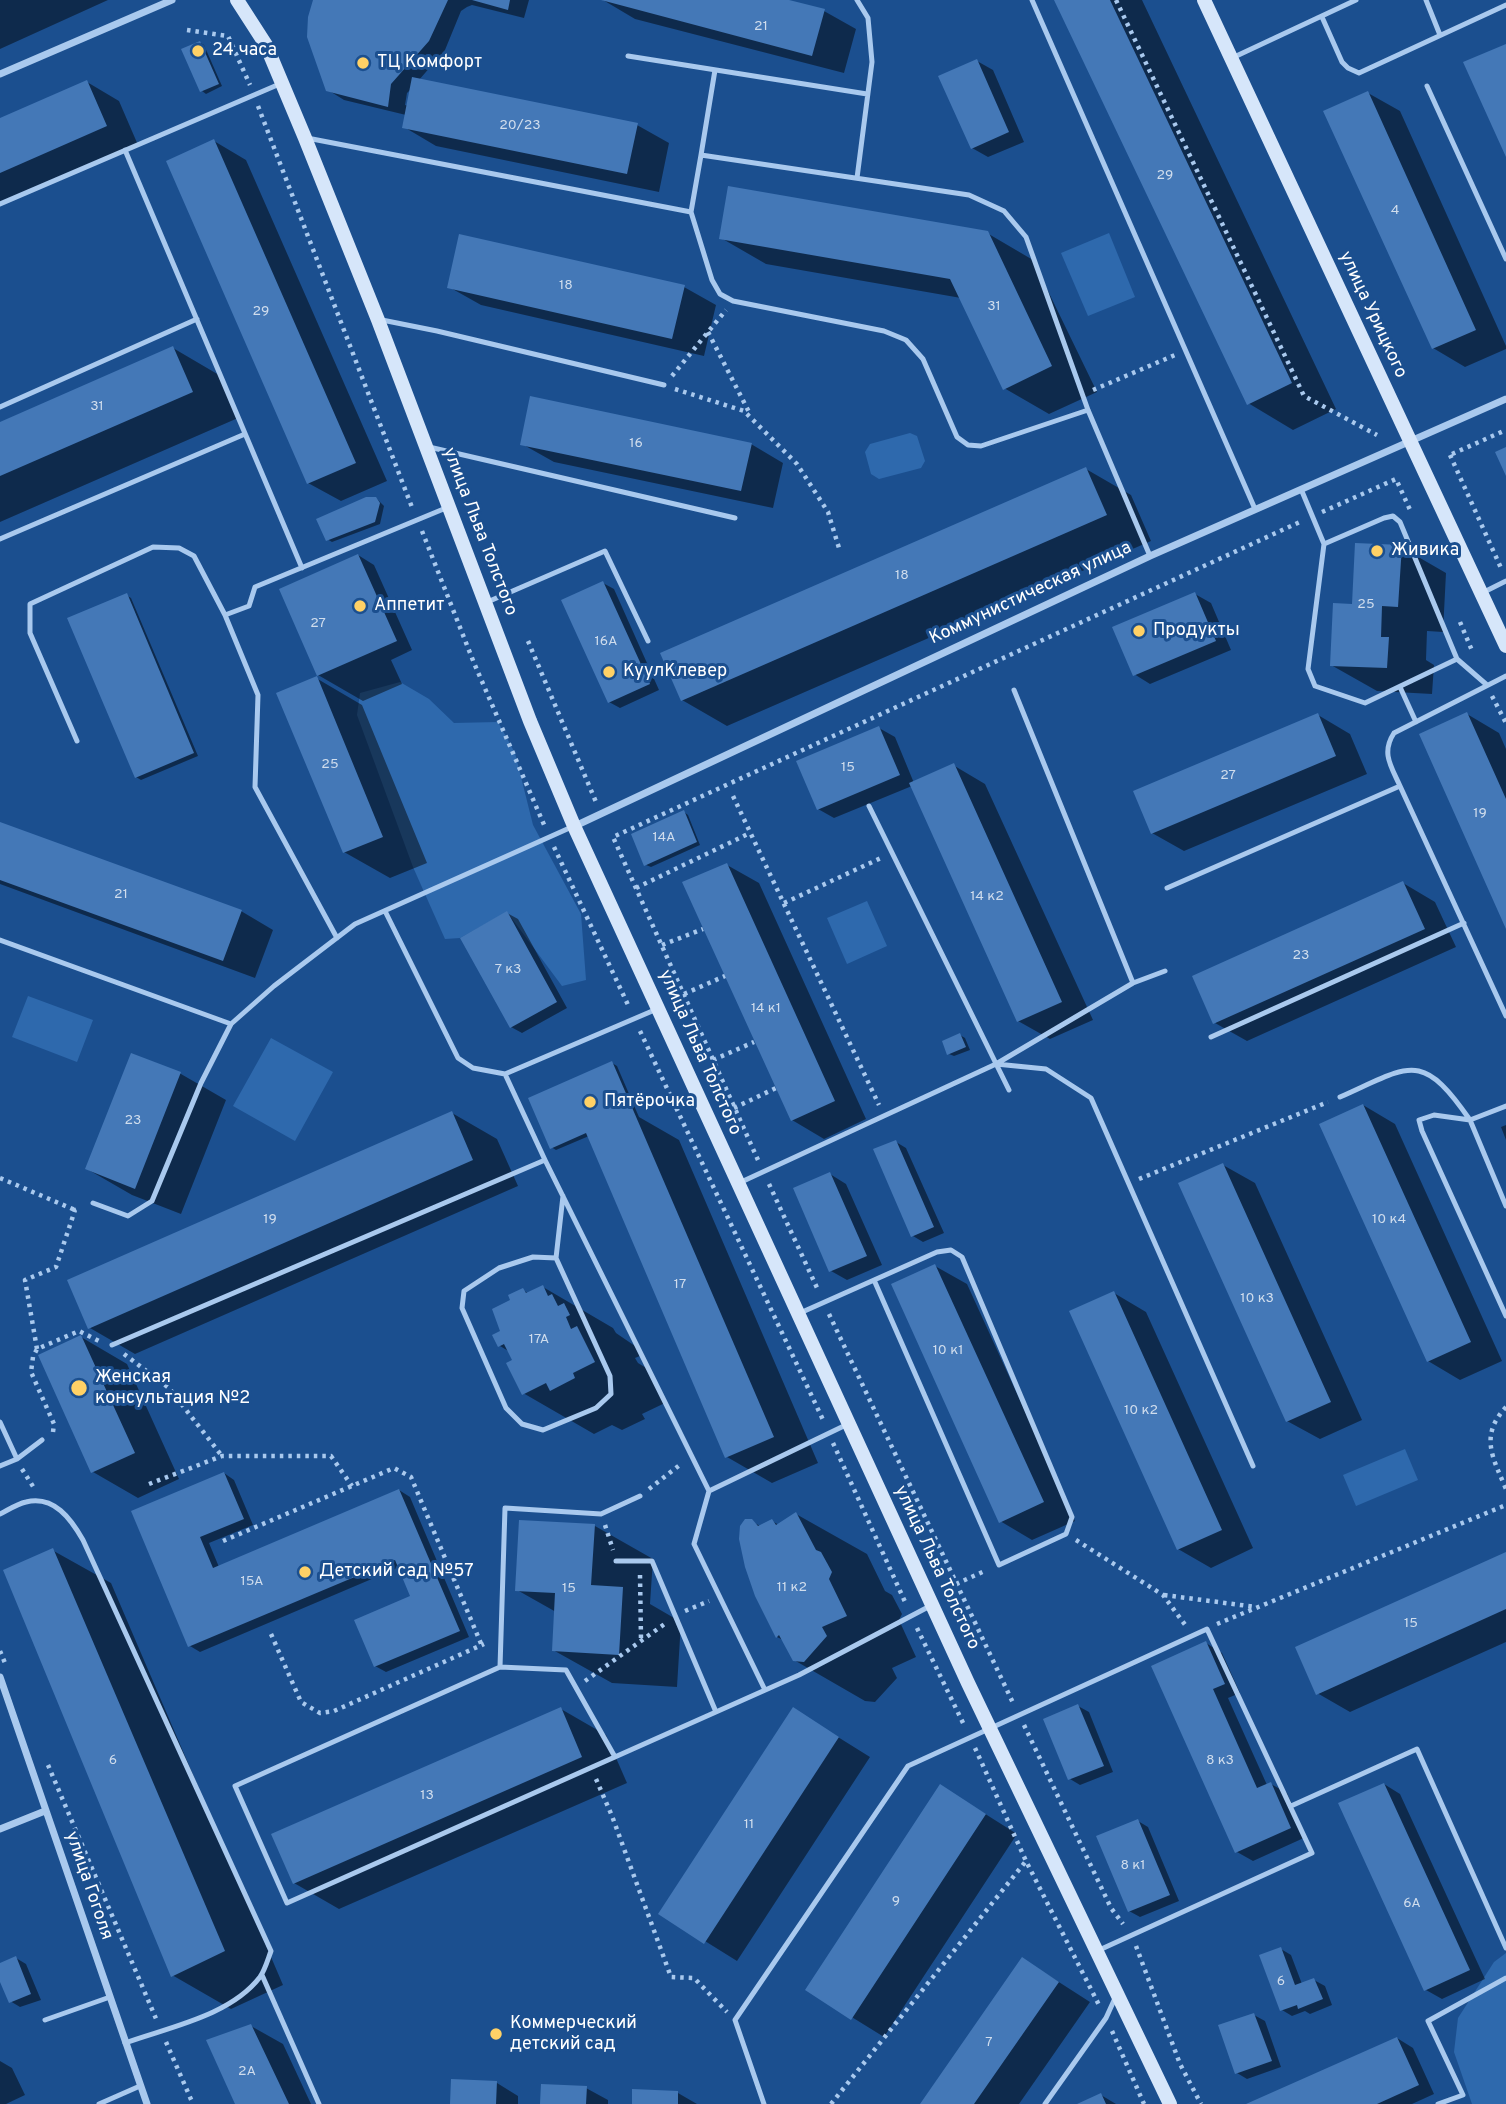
<!DOCTYPE html>
<html>
<head>
<meta charset="utf-8">
<style>
	body { margin:0 }
	canvas { display:block; background:#1b4f8f }
</style>
</head>
<body>
<canvas width="1506" height="2104"></canvas>
<script>
const ctx = document.querySelector('canvas').getContext('2d');
ctx.lineJoin = 'round';
function fill(path, color) { ctx.fillStyle = color; ctx.fill(path, 'evenodd'); }
function strokePath(path, color, width, dash) { ctx.strokeStyle = color; ctx.lineWidth = width; ctx.lineCap = dash ? 'butt' : 'round'; ctx.setLineDash(dash || []); ctx.stroke(path); }
function label(font, color, halo, rows, align = 'center') {
  ctx.font = font + ' Overpass,sans-serif'; ctx.lineWidth = 6; ctx.setLineDash([]); ctx.textBaseline = 'middle'; ctx.strokeStyle = halo; ctx.fillStyle = color; for (const [text, x, y, turn = 0] of rows) {
    ctx.save(); ctx.translate(x, y); ctx.rotate((+turn || 0) * Math.PI / 180); ctx.textAlign = isNaN(turn) ? turn : align; if (halo) ctx.strokeText(text, 0, 0); ctx.fillText(text, 0, 0); ctx.restore();
  }
}
const green = new Path2D(`
	M1109,233L1135,297L1088,316L1061,253Z
	M910,433L917,436L925,461L921,468L879,479L871,474L865,452L870,444Z
	M400,682L429,699L454,723L498,722L515,753L533,825L581,914L586,980L562,986L507,912L460,938L445,939L413,867L357,715L360,693Z
	M867,901L887,946L847,964L827,918Z
	M28,996L93,1020L77,1062L12,1037Z
	M271,1038L333,1072L295,1141L233,1106Z
	M1405,1449L1418,1480L1356,1506L1343,1475Z
	M1506,1953V2104H1472L1454,2052L1458,2018L1494,1962Z`);
const shadow = new Path2D(`
	M0,0H108L0,49Z
	M316,0H529L524,18L472,5L467,7L461,11L445,50L419,80L637,125L669,143L659,192L436,146L404,127L406,115L344,100L328,90ZM412,88L408,106L405,105L407,93Z
	M603,0H782L824,11L856,29L844,73L635,19Z
	M1056,0H1142L1336,409L1293,430L1248,403Z
	M199,42L204,45L222,86L206,94L202,91Z
	M977,61L993,70L1024,142L988,157L972,148Z
	M87,82L119,101L138,145L0,204V120Z
	M1368,93L1400,111L1506,346V349L1465,367L1433,348Z
	M214,141L246,160L387,481L341,501L308,483Z
	M987,233L1033,260L1097,392L1049,414L1004,388L961,298L766,264L721,238Z
	M449,287H684L716,305L704,356L481,305Z
	M173,348L219,375L238,418L0,522V424Z
	M522,444H751L783,463L773,508L554,462Z
	M1086,469L1131,495L1151,541L727,726L682,700Z
	M376,498L384,506L380,524L332,542L327,539Z
	M1401,547L1446,573L1443,632L1427,631L1426,660L1434,665L1432,694L1377,691L1331,665L1354,606Z
	M358,555L374,565L412,650L391,660L402,684L363,701L318,675Z
	M603,583L614,589L659,690L620,708L609,702Z
	M1195,594L1211,603L1231,650L1150,684L1134,674Z
	M126,595L131,598L198,756L141,780L136,777Z
	M316,678L362,705L427,863L390,878L344,852Z
	M1467,714L1499,733L1506,749V925Z
	M1318,715L1350,734L1367,774L1184,851L1152,833Z
	M879,728L895,737L914,783L953,765L985,784L1093,1020L1050,1039L1018,1021L912,786L834,818L818,809Z
	M684,812L688,815L700,845L651,867L646,865Z
	M0,824L241,911L273,930L255,978L0,884Z
	M727,865L759,883L866,1119L824,1139L792,1120Z
	M1403,883L1435,902L1456,947L1247,1041L1215,1023Z
	M507,913L518,919L567,1008L522,1033L511,1027Z
	M960,1035L965,1038L970,1050L954,1056L949,1054Z
	M132,1055L181,1074L226,1100L181,1214L132,1195L87,1169Z
	M612,1063L617,1066L639,1117L679,1140L818,1463L772,1483L727,1457L589,1136L556,1150L551,1147Z
	M1363,1105L1395,1124L1502,1361L1460,1380L1428,1361Z
	M452,1113L497,1139L518,1186L135,1354L90,1328Z
	M1506,1125V1140L1501,1127Z
	M896,1142L906,1148L944,1233L923,1242L913,1236Z
	M1223,1165L1255,1183L1362,1420L1320,1439L1287,1421Z
	M830,1174L846,1184L882,1265L847,1280L831,1271Z
	M935,1266L967,1284L1075,1521L1032,1540L1000,1521Z
	M543,1287L613,1328L616,1333L635,1346L640,1356L635,1358L638,1363L648,1369L665,1403L642,1414L645,1419L622,1430L612,1425L594,1434L523,1393L514,1361L510,1352L500,1346L502,1332L513,1301L523,1290L529,1294Z
	M1114,1293L1146,1312L1253,1548L1211,1568L1178,1549Z
	M81,1337L127,1364L179,1479L138,1498L93,1472Z
	M224,1473L234,1480L253,1525L209,1543L219,1567L399,1490L410,1497L469,1637L386,1672L375,1666L412,1597L400,1567L200,1652L190,1646L133,1512Z
	M796,1514L867,1554L885,1591L892,1595L902,1614L899,1620L916,1657L892,1668L897,1678L875,1702L865,1701L794,1660L783,1640L777,1637L756,1596L751,1521L760,1526L772,1521L779,1525Z
	M595,1526L653,1559L650,1604L681,1622L677,1687L612,1683L553,1650L556,1612L517,1590Z
	M52,1550L111,1583L283,1985L231,2009L172,1975Z
	M1506,1554V1642L1350,1712L1317,1693Z
	M1206,1643L1222,1653L1240,1693L1228,1698L1267,1785L1271,1784L1287,1793L1306,1837L1253,1861L1237,1852Z
	M1078,1706L1089,1712L1113,1772L1080,1785L1070,1779Z
	M561,1709L606,1735L627,1783L339,1909L294,1883Z
	M793,1709L870,1757L737,1961L660,1913Z
	M1384,1784L1400,1794L1485,1979L1442,1999L1426,1990Z
	M941,1786L1017,1834L884,2037L808,1990Z
	M1138,1821L1148,1827L1179,1901L1140,1917L1129,1911Z
	M1281,1949L1291,1955L1302,1984L1314,1980L1325,1986L1332,2005L1310,2014L1305,2011L1292,2016L1282,2010Z
	M16,1958L26,1964L41,2000L20,2007L10,2001L0,1977V1965Z
	M1023,1959L1090,2002L1019,2104H922Z
	M1254,2015L1265,2021L1281,2067L1247,2079L1237,2073Z
	M251,2026L283,2044L311,2104H237Z
	M1397,2038L1413,2048L1434,2094L1412,2104H1250Z
	M0,2061L12,2068L25,2095L6,2104H0Z
	M497,2083L518,2096V2104H451Z
	M586,2088L608,2100V2104H542Z
	M678,2093L697,2104H633Z
	M1101,2095L1116,2104H1081Z`);
const building = new Path2D(`
	M313,0H448L429,41L391,84L388,107L326,91L307,37L308,17Z
	M472,0H510L508,10Z
	M601,0H789L825,9L812,56Z
	M1054,0H1110L1292,383L1247,405Z
	M200,41L219,84L200,92L181,49Z
	M1506,44V157L1463,62Z
	M977,59L1009,132L971,149L938,76Z
	M412,77L638,123L627,174L402,128Z
	M87,80L107,126L0,173V118Z
	M1368,91L1476,330L1432,349L1323,111Z
	M214,139L356,463L307,484L166,161Z
	M728,186L988,231L1052,366L1003,390L950,279L719,239Z
	M459,234L685,285L672,339L447,288Z
	M173,346L193,392L0,476V422Z
	M530,396L752,443L741,491L520,445Z
	M1506,447V476L1495,452Z
	M1086,467L1107,515L681,701L660,653Z
	M366,497H376L380,503L375,522L326,541L316,519Z
	M1355,543L1402,545L1398,607L1382,606L1381,637H1389L1387,668L1330,666L1333,603L1352,604Z
	M358,554L397,641L317,676L279,589Z
	M603,581L650,684L608,703L561,600Z
	M1195,592L1216,641L1133,676L1112,627Z
	M127,593L194,753L135,778L67,618Z
	M317,676L383,837L343,853L276,693Z
	M1467,712L1506,799V929L1419,734Z
	M1318,713L1336,756L1151,834L1133,791Z
	M879,726L900,775L817,810L796,761Z
	M954,763L1062,1002L1017,1022L909,783Z
	M684,810L697,842L644,866L631,834Z
	M0,822L242,910L223,961L0,880Z
	M727,863L835,1101L791,1121L682,882Z
	M1403,881L1425,929L1213,1024L1192,976Z
	M507,911L557,1002L510,1028L460,938Z
	M960,1033L966,1047L947,1055L942,1041Z
	M131,1053L181,1072L135,1189L85,1169Z
	M612,1061L774,1437L725,1458L586,1133L550,1149L528,1098Z
	M1363,1104L1471,1342L1427,1362L1319,1124Z
	M452,1111L473,1160L88,1329L67,1280Z
	M896,1140L934,1227L911,1237L873,1149Z
	M1223,1163L1331,1402L1286,1422L1178,1183Z
	M830,1172L867,1256L829,1272L793,1188Z
	M935,1264L1044,1502L999,1523L891,1284Z
	M543,1285L548,1296L552,1294L558,1306L564,1303L570,1315L566,1317L571,1329L577,1326L595,1362L573,1373L575,1378L550,1391L546,1383L522,1395L506,1363L512,1360L504,1344L498,1347L492,1335L500,1331L492,1309L510,1300L508,1295L523,1288L526,1293Z
	M1114,1291L1222,1530L1177,1550L1069,1311Z
	M81,1335L135,1453L91,1473L38,1355Z
	M224,1472L244,1519L200,1537L213,1568L399,1489L460,1631L374,1667L354,1620L410,1596L395,1560L188,1647L131,1511Z
	M796,1512L816,1550L821,1552L832,1572L829,1579L847,1616L822,1627L827,1636L804,1662L793,1661L779,1635L776,1638L755,1596L745,1567L739,1539L740,1526L745,1519H752L758,1526L772,1519L776,1525Z
	M519,1520L595,1524L591,1585L623,1587L619,1655L552,1651L555,1593L515,1591Z
	M53,1548L225,1951L171,1977L3,1570Z
	M1506,1552V1609L1316,1695L1295,1647Z
	M1206,1641L1225,1684L1213,1689L1257,1788L1271,1782L1291,1828L1235,1853L1151,1666Z
	M1078,1704L1104,1766L1068,1780L1043,1719Z
	M561,1707L582,1757L293,1884L271,1834Z
	M793,1707L839,1737L704,1944L658,1914Z
	M1384,1783L1470,1970L1424,1991L1338,1803Z
	M940,1784L986,1814L851,2020L805,1990Z
	M1138,1819L1170,1895L1128,1912L1096,1836Z
	M1281,1947L1295,1985L1314,1978L1323,1999L1298,2009L1297,2005L1280,2011L1259,1955Z
	M16,1956L31,1994L9,2003L0,1982V1963Z
	M1022,1957L1059,1982L974,2104H920Z
	M1254,2013L1272,2061L1235,2074L1218,2025Z
	M251,2024L289,2104H235L206,2040Z
	M1397,2037L1419,2085L1377,2104H1246Z
	M451,2079L497,2081L496,2104H450Z
	M541,2084L587,2086L586,2104H540Z
	M632,2089L678,2091V2104H632Z
	M1101,2093L1106,2104H1077Z`);
const path = new Path2D(`
	M1116,0L1304,396L1377,435
	M187,30L228,36L250,85
	M258,106L413,510
	M708,332L750,414
	M672,376L726,310
	M675,389L744,411L797,464L828,512L839,548
	M1093,390L1175,355
	M1452,454L1506,430
	M1450,455L1501,568
	M1322,512L1396,479L1411,512
	M422,531L474,663L545,827
	M1460,622L1473,653
	M528,641L596,802
	M1492,696L1506,723
	M733,796L879,1105
	M554,847L629,1007
	M636,888L750,833
	M784,903L881,858
	M662,945L703,929
	M684,994L725,976
	M640,1031L824,1422
	M713,1060L754,1042
	M734,1108L776,1088
	M758,1160L613,837L1302,521
	M0,1178L75,1210
	M1139,1179L1328,1102
	M769,1184L818,1290
	M829,1314L1014,1705
	M37,1349L25,1280L56,1267L75,1210L80,1208
	M124,1354L169,1388L222,1456
	M1506,1407C1479,1436 1493,1458 1506,1489
	M53,1432L54,1424L31,1372L33,1357L37,1349L79,1331L101,1342
	M833,1443L906,1604
	M22,1469L34,1488
	M149,1484L222,1456H331L352,1486
	M649,1489L681,1464
	M605,1525L613,1550
	M1076,1540L1163,1595L1186,1626
	M223,1541L394,1468L411,1477L482,1646
	M640,1575L641,1639
	M956,1584L987,1570
	M1164,1595L1256,1607
	M685,1611L709,1601
	M1217,1624L1506,1505
	M917,1628L965,1727
	M271,1634L301,1702L320,1713L334,1711L484,1644
	M0,1651L5,1663
	M585,1681L666,1623
	M1024,1725L1111,1908L1123,1924
	M975,1748L1026,1861L1099,2005
	M48,1765L157,2021
	M596,1779L612,1816L671,1977L694,1978L727,2012
	M1136,1946L1180,2064L1201,2104
	M1112,2031L1144,2104
	M166,2042L193,2104
	M831,2104L1026,1861`);
const lane = new Path2D(`
	M1032,0L1255,509
	M1426,0L1440,35
	M1322,17L1342,62L1348,68L1359,73L1506,5
	M628,56L867,94
	M1232,58L1356,0
	M1427,86L1506,259
	M307,138L691,212L701,155L969,195L1004,211L1026,237L1088,410L1150,556
	M125,150L302,568
	M701,155L715,70
	M857,178L872,62L868,18L857,0
	M0,204L282,83
	M691,212L712,280L720,294L733,301L884,331L906,340L923,359L957,437L968,445L981,446L1088,410
	M382,320L437,331L664,385
	M0,407L197,319
	M429,447L735,518
	M1301,489L1324,544L1308,669L1315,686L1365,703L1457,659L1400,522L1393,516L1384,518L1324,544
	M0,539L245,434
	M1484,592L1506,581
	M485,603L605,551L648,641
	M1457,659L1487,685
	M1506,676L1394,733C1381,753 1391,766 1400,786L1506,1016
	M1400,687L1416,722
	M1014,690L1133,983
	M77,741L30,633V604L153,547L179,548L194,556L225,615
	M869,806L1009,1090
	M1167,888L1400,786
	M385,911L458,1058L473,1068L505,1074
	M337,938L255,787L258,695L225,615L249,606L255,587L446,508
	M0,940L231,1024
	M657,1009L505,1074L545,1160L709,1491
	M1211,1037L1464,923
	M996,1064L1046,1069L1091,1098L1253,1466
	M1340,1097C1410,1066 1421,1049 1470,1120
	M1506,1106L1470,1120L1506,1206
	M1470,1120L1434,1115L1419,1120L1422,1131L1506,1316
	M739,1183L996,1064L1133,983L1165,971
	M93,1203L128,1216L152,1201L201,1083L231,1024L274,986L355,924L574,826
	M556,1258L533,1257L499,1268L464,1291L462,1308L506,1408L522,1424L543,1430L596,1408L611,1394L610,1376L556,1258L563,1196
	M800,1313L937,1252L951,1250L962,1257L1072,1517L1066,1534L999,1565L874,1280
	M112,1345L545,1160
	M0,1422L17,1459
	M0,1466L17,1459L42,1440
	M0,1514C8,1510 17,1504 26,1502C54,1495 71,1519 83,1540L271,1951C268,1959 265,1970 260,1977C230,2016 169,2027 125,2043
	M616,1561H652L716,1712
	M500,1667L505,1508L601,1514L640,1496
	M765,1690L694,1544L709,1491L848,1424
	M615,1757L566,1670L500,1667L235,1786L287,1903L799,1675L932,1605
	M1291,1806L1417,1749L1506,1948
	M262,1975L319,2104
	M45,2020L110,1997
	M99,2104L140,2086
	M764,2104L735,2020L908,1766L1207,1629L1312,1853L1097,1951
	M1045,2104L1106,2018L1116,1996
	M1438,2104L1463,2095L1428,2021L1506,1978`);
const street = new Path2D(`
	M0,74L172,0
	M575,826L1150,556L1506,399
	M0,1677L147,2104
	M0,1829L45,1811`);
const secondary = new Path2D(`
	M237,0L266,45L305,138L378,320L530,721L574,826L968,1683L1170,2104
	M1204,0L1506,646`);
const markers = [
	[198,51,7,"#ffd166"],
	[363,63,7,"#ffd166"],
	[1377,551,7,"#ffd166"],
	[360,606,7,"#ffd166"],
	[1139,631,7,"#ffd166"],
	[609,672,7,"#ffd166"],
	[590,1102,7,"#ffd166"],
	[79,1388,9,"#ffd166"],
	[305,1572,7,"#ffd166"],
	[496,2034,7,"#ffd166"]
];
const numberNames = [
	["21",761,27],
	["20/23",520,126],
	["29",1165,176],
	["4",1395,211],
	["18",566,286],
	["31",994,307],
	["29",261,312],
	["31",97,407],
	["16",636,444],
	["18",902,576],
	["25",1366,605],
	["27",318,624],
	["16А",606,642],
	["25",330,765],
	["15",848,768],
	["27",1228,776],
	["19",1480,814],
	["14А",664,838],
	["21",121,895],
	["14 к2",987,897],
	["23",1301,956],
	["7 к3",508,970],
	["14 к1",766,1009],
	["23",133,1121],
	["19",270,1220],
	["10 к4",1389,1220],
	["17",680,1285],
	["10 к3",1257,1299],
	["17А",539,1340],
	["10 к1",948,1351],
	["10 к2",1141,1411],
	["15А",252,1582],
	["11 к2",792,1588],
	["15",569,1589],
	["15",1411,1624],
	["6",113,1761],
	["8 к3",1220,1761],
	["13",427,1796],
	["11",749,1825],
	["8 к1",1133,1866],
	["9",896,1902],
	["6А",1412,1904],
	["6",1281,1982],
	["7",989,2043],
	["2А",247,2072]
];
const poiNames = [
	["24 часа",212,51],
	["ТЦ Комфорт",377,63],
	["Живика",1391,551],
	["Аппетит",374,606],
	["Продукты",1153,631],
	["КуулКлевер",623,672],
	["Пятёрочка",604,1102],
	["Женская",95,1378],
	["консультация №2",95,1399],
	["Детский сад №57",319,1572],
	["Коммерческий",510,2024],
	["детский сад",510,2045]
];
const streetNames = [
	["улица Урицкого",1372,315,65],
	["улица Льва Толстого",479,532,69],
	["Коммунистическая улица",1031,594,-25],
	["улица Льва Толстого",699,1053,66],
	["улица Льва Толстого",936,1568,65],
	["улица Гоголя",88,1886,71]
];
fill(green, '#2e69ad');
fill(shadow, '#0007');
fill(building, '#4478b7');
strokePath(path, '#a9c9ee', 4.5, [3.5, 5]);
strokePath(lane, '#a9c9ee', 5);
strokePath(street, '#a9c9ee', 7);
strokePath(secondary, '#d6e6fa', 14);
for (const [x, y, r, color] of markers) { const dot = new Path2D(); dot.arc(x, y, r, 0, 2 * Math.PI); ctx.fillStyle = color; ctx.fill(dot); strokePath(dot, '#1b4f8f', 2.5); }
label('14px', '#d0dded', null, numberNames);
label('18px', '#fff', '#1b4f8f', poiNames, 'left');
label('18px', '#fff', '#1b4f8f', streetNames);
</script>
</body>
</html>
